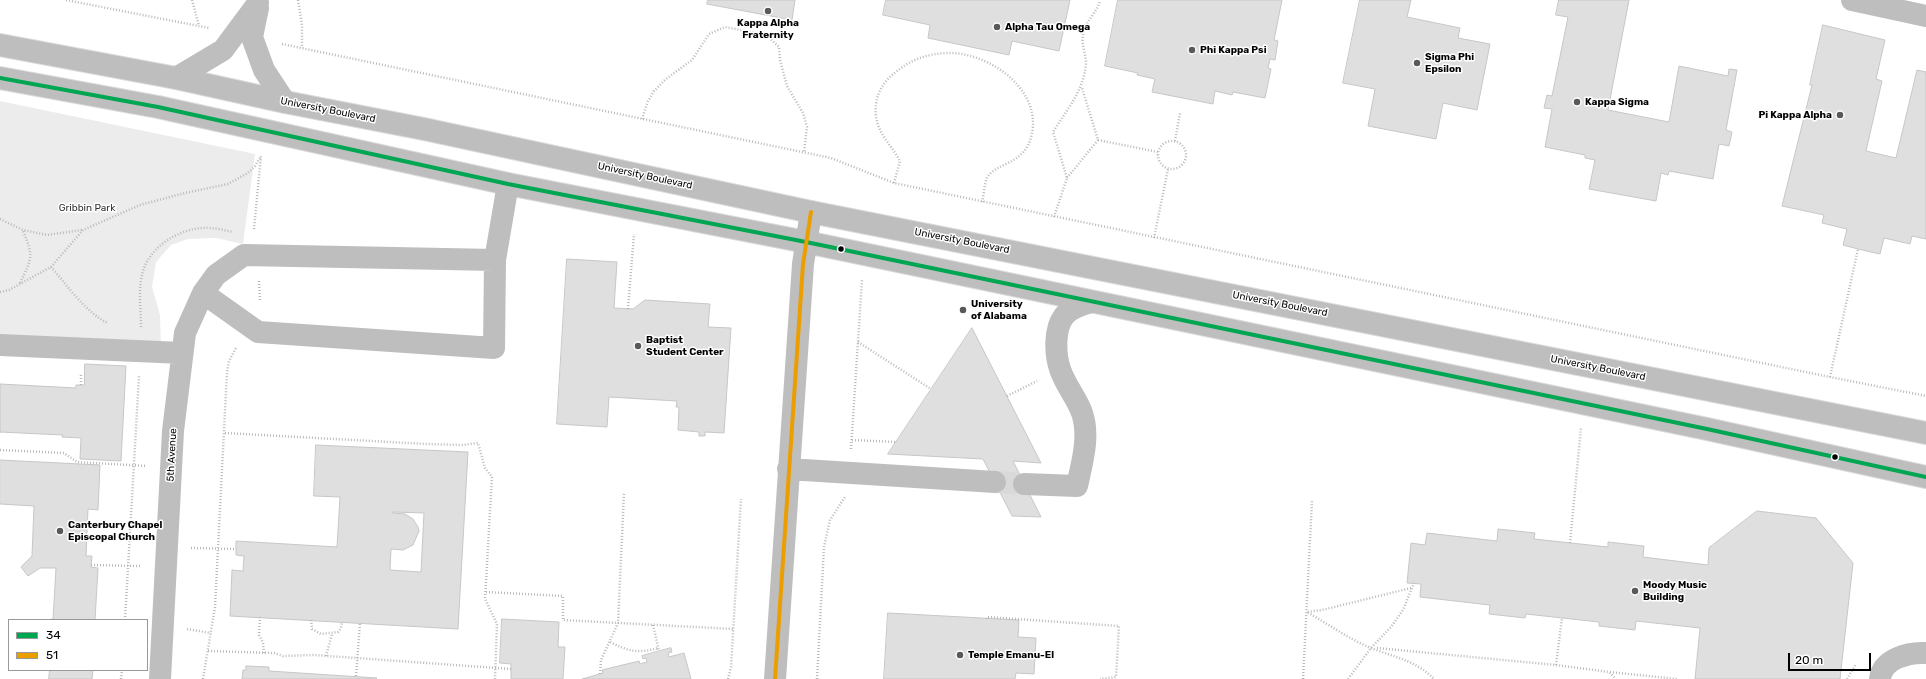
<!DOCTYPE html>
<html>
<head>
<meta charset="utf-8">
<style>
	body { margin:0 }
	#map { position:relative; width:1926px; height:679px; overflow:hidden; background:#fff; font-family:Rubik,sans-serif }
	canvas { display:block }
	.legend { position:absolute; left:8px; top:619px; width:140px; height:52px; box-sizing:border-box; background:#fff; border:1px solid #999; margin:0; padding:5px 7px; list-style:none; font-size:12px; color:#000 }
	.legend li { display:flex; align-items:center; gap:8px; height:20px }
	.legend b { width:20px; border:1px solid #999 }
	.scale { position:absolute; left:1788px; top:653px; width:83px; height:18px; box-sizing:border-box; border:2px solid #000; border-top:0; padding-left:5px; font-size:12px; line-height:14px; white-space:nowrap; color:#000; -webkit-text-stroke:3px #fff; paint-order:stroke }
</style>
</head>
<body>
<div id="map">
<canvas width="1926" height="679"></canvas>
<ul class="legend">
<li><b style="height:5px;background:#00a651"></b>34</li>
<li><b style="height:5px;background:#eb9e00"></b>51</li>
</ul>
<div class="scale">20 m</div>
</div>
<script>
const ctx = document.querySelector('canvas').getContext('2d');
ctx.lineJoin = 'round';
function fill(path, color) { ctx.fillStyle = color; ctx.fill(path, 'evenodd'); }
function strokePath(path, color, width, dash) { ctx.strokeStyle = color; ctx.lineWidth = width; ctx.lineCap = dash ? 'butt' : 'round'; ctx.setLineDash(dash || []); ctx.stroke(path); }
function label(font, color, halo, rows, align = 'center') {
  ctx.font = font + ' Rubik,sans-serif'; ctx.lineWidth = 3; ctx.setLineDash([]); ctx.textBaseline = 'middle'; ctx.strokeStyle = halo; ctx.fillStyle = color; for (const [text, x, y, turn = 0] of rows) {
    ctx.save(); ctx.translate(x, y); ctx.rotate((+turn || 0) * Math.PI / 180); ctx.textAlign = isNaN(turn) ? turn : align; if (halo) ctx.strokeText(text, 0, 0); ctx.fillText(text, 0, 0); ctx.restore();
  }
}
const green = new Path2D(`
	M0,101L255,154L243,244L216,238L188,239L171,245L156,262L152,287L160,315L161,346L0,335Z`);
const building = new Path2D(`
	M708,0H795L792,20L707,4Z
	M886,0H1070L1059,51L1012,41L1009,55L928,38L930,25L883,15Z
	M1118,0H1282L1274,40L1278,41L1275,60L1270,59L1268,68L1271,69L1265,98L1233,92L1232,95L1215,91L1213,104L1152,92L1155,79L1137,75L1138,73L1105,66Z
	M1360,0H1411L1407,17L1460,28L1458,38L1490,44L1477,110L1443,103L1436,139L1368,126L1375,89L1343,83Z
	M1559,0H1629L1608,110L1669,122L1679,66L1728,76L1729,69L1737,70L1726,130L1732,132L1729,146L1719,144L1713,179L1669,171L1668,175L1661,173L1656,201L1589,189L1595,160L1585,158V155L1545,147L1552,109L1544,108L1547,95L1552,96L1568,17L1556,15Z
	M1823,25L1885,40L1876,79L1882,81L1866,151L1896,158L1917,70L1926,72V239L1912,236L1910,244L1884,238L1880,254L1858,249L1843,245L1847,229L1822,223L1824,215L1782,206L1812,85H1810Z
	M567,259L617,262L614,308L633,309L645,300L710,304L708,327L731,328L724,433L705,432V436H699V432L678,430L679,407H676L677,401L609,397L607,427L557,424Z
	M972,328L1041,463L1013,461L1041,517L1012,516L983,459L888,454Z
	M85,364L126,366L121,461L80,459L81,438L62,437L63,435L0,432V433V384L76,388V385H84Z
	M316,445L468,452L458,629L230,616L232,570L243,571L244,556L236,555V541L337,547L340,497L314,496ZM393,512L424,513L421,572L390,570L391,549L403,550L413,545L419,531L418,527L413,519L405,514L393,513Z
	M0,460L100,465L98,510L88,509L86,556H92L91,567L98,568L95,620H47L53,619L56,568H40L28,576L21,567L32,556L34,506L0,504Z
	M1757,511L1816,518L1853,563L1840,679H1695L1700,628L1636,621L1635,630L1599,626V622L1526,614L1525,618L1489,614L1490,605L1420,597L1421,584L1407,583L1411,543L1425,545L1427,533L1497,541L1498,529L1535,533L1534,539L1608,547V542L1644,546L1643,557L1708,565L1709,548Z
	M888,613L1019,620L1018,637L1036,638L1034,674L1016,673L1015,679H884Z
	M502,619L559,622L558,647H565L563,679H511V664L500,663Z
	M671,648L672,652L668,653L669,657L684,653L691,679H582L603,673L602,670L639,661L640,664L647,662L646,658L643,659L642,656Z
	M246,666L269,667V671L377,678L376,679H242L243,670H246Z
	M50,670H93L92,679H49Z`);
const minorTunnel = new Path2D(`
	M995,482L1024,484`);
const path = new Path2D(`
	M66,0L209,28
	M192,0L199,26
	M298,0L302,25V48
	M282,44L831,158L894,183L1820,375L1926,396
	M642,119L648,101L654,91L666,79L692,60L709,34L725,27L766,35L779,47L780,60L787,86L803,113L807,127L804,152
	M1098,140L1158,152
	M1158 155a14 14 0 1 1 28 0a14 14 0 1 1-28 0Z
	M1175,141L1180,113
	M1067,178L1098,140L1082,88
	M894,183L900,161C892,146 878,134 876,116C874,98 881,83 896,72C910,60 927,54 946,53C987,51 1041,88 1032,133C1026,166 995,162 987,178C984,185 984,195 982,202
	M1054,217L1067,178L1053,132C1067,109 1084,91 1086,63C1086,54 1081,44 1083,36C1085,20 1098,12 1100,0
	M0,219L23,230L47,235L82,230
	M254,229L261,156
	M1154,238L1168,169
	M51,267C66,284 87,314 108,323
	M259,281L260,302
	M20,283C32,258 34,257 23,231
	M0,292L9,290L51,267L83,230L140,205L185,193L228,184L248,173L255,166L260,158
	M628,309L634,234
	M141,327C141,310 138,292 142,275C147,249 177,229 203,228C212,227 223,230 233,232
	M858,342L931,389
	M1830,377L1858,249
	M81,385V373
	M1007,396L1037,381
	M225,433L426,444L463,445L478,443L485,468L492,477L485,599L497,624L495,679
	M852,440L896,442
	M851,449L862,280
	M0,450L64,453L77,462L147,466
	M1570,543L1581,428
	M191,548L236,549
	M91,565L140,566
	M1411,588L1322,610L1307,612C1328,624 1349,639 1371,648C1394,657 1417,661 1434,679
	M486,592L563,596V620L733,629
	M260,617L259,635L263,643L264,653
	M987,619V617L1119,626L1116,677L1100,679
	M125,620L139,376
	M311,620L312,629L321,634L338,632L341,628L342,622
	M653,625L659,651
	M187,629L211,633
	M610,642C627,651 639,654 658,648
	M1377,648L1556,665L1609,672L1616,679
	M208,651L274,653L283,656L314,655L511,669
	M326,656L332,634
	M1556,665L1562,618
	M1610,672L1677,679
	M600,674L601,660L618,623L624,493
	M356,676L360,623
	M121,679L122,670
	M203,679L215,607L227,372L229,361L236,348
	M728,679L731,667L741,499
	M817,679L824,547L830,520L845,497
	M1303,679L1312,501
	M1348,679L1371,648L1391,627L1403,610L1414,583
	M1847,679L1856,664`);
const minor = new Path2D(`
	M1852,0L1926,16
	M258,8L252,37L264,70L285,102
	M176,78L223,50L258,3
	M203,293L258,332L494,348L495,260L508,184
	M0,345L182,353
	M788,469L995,482
	M1024,484L1077,486C1082,463 1090,436 1082,413C1077,398 1065,385 1060,369C1055,354 1054,329 1064,316C1070,308 1082,305 1091,302
	M160,679L173,431L185,333L203,293L216,275L244,255L495,260
	M775,679L803,264L811,212
	M1880,679C1882,659 1908,652 1926,653`);
const major = new Path2D(`
	M0,45L176,78L285,102L424,129L811,212L1926,433
	M0,78L158,107L508,184L806,242L1707,429L1926,477`);
const bus1 = new Path2D(`
	M0,78L158,107L508,184L806,242L1707,429L1926,477`);
const bus2 = new Path2D(`
	M775,679L803,264L811,212`);
const markers = [
	[768,11,4,"#595959"],
	[997,27,4,"#595959"],
	[1192,50,4,"#595959"],
	[1417,63,4,"#595959"],
	[1577,102,4,"#595959"],
	[1840,115,4,"#595959"],
	[841,249,3.5,"#000"],
	[963,310,4,"#595959"],
	[638,346,4,"#595959"],
	[1835,457,3.5,"#000"],
	[60,531,4,"#595959"],
	[1635,591,4,"#595959"],
	[960,655,4,"#595959"]
];
const poiNames = [
	["Kappa Alpha",768,23,"center"],
	["Fraternity",768,35,"center"],
	["Alpha Tau Omega",1005,27],
	["Phi Kappa Psi",1200,50],
	["Sigma Phi",1425,57],
	["Epsilon",1425,69],
	["Kappa Sigma",1585,102],
	["Pi Kappa Alpha",1832,115,"right"],
	["University",971,304],
	["of Alabama",971,316],
	["Baptist",646,340],
	["Student Center",646,352],
	["Canterbury Chapel",68,525],
	["Episcopal Church",68,537],
	["Moody Music",1643,585],
	["Building",1643,597],
	["Temple Emanu-El",968,655]
];
const streetNames = [
	["University Boulevard",328,110,11],
	["University Boulevard",645,176,12],
	["University Boulevard",962,241,11],
	["University Boulevard",1280,304,11],
	["University Boulevard",1598,368,11],
	["5th Avenue",172,455,-87]
];
const parkNames = [
	["Gribbin Park",87,208]
];
fill(green, '#ececec');
fill(building, '#dfdfdf');
strokePath(building, '#c7c7c7', 1);
strokePath(minorTunnel, '#d9d9d9', 22, [22, 11]);
strokePath(major, '#dbdbdb', 24);
strokePath(path, '#b9b9b9', 2.5, [1, 2]);
strokePath(minor, '#bebebe', 22);
strokePath(major, '#bebebe', 22);
strokePath(bus1, '#00a651', 4);
strokePath(bus2, '#eb9e00', 4);
for (const [x, y, r, color] of markers) { const dot = new Path2D(); dot.arc(x, y, r, 0, 2 * Math.PI); ctx.fillStyle = color; ctx.fill(dot); strokePath(dot, '#fff', 1.5); }
label('bold 10px', '#000', '#fff', poiNames, 'left');
label('10px', '#000', '#fff', streetNames);
label('10px', '#333', '#fff', parkNames);
</script>
</body>
</html>
